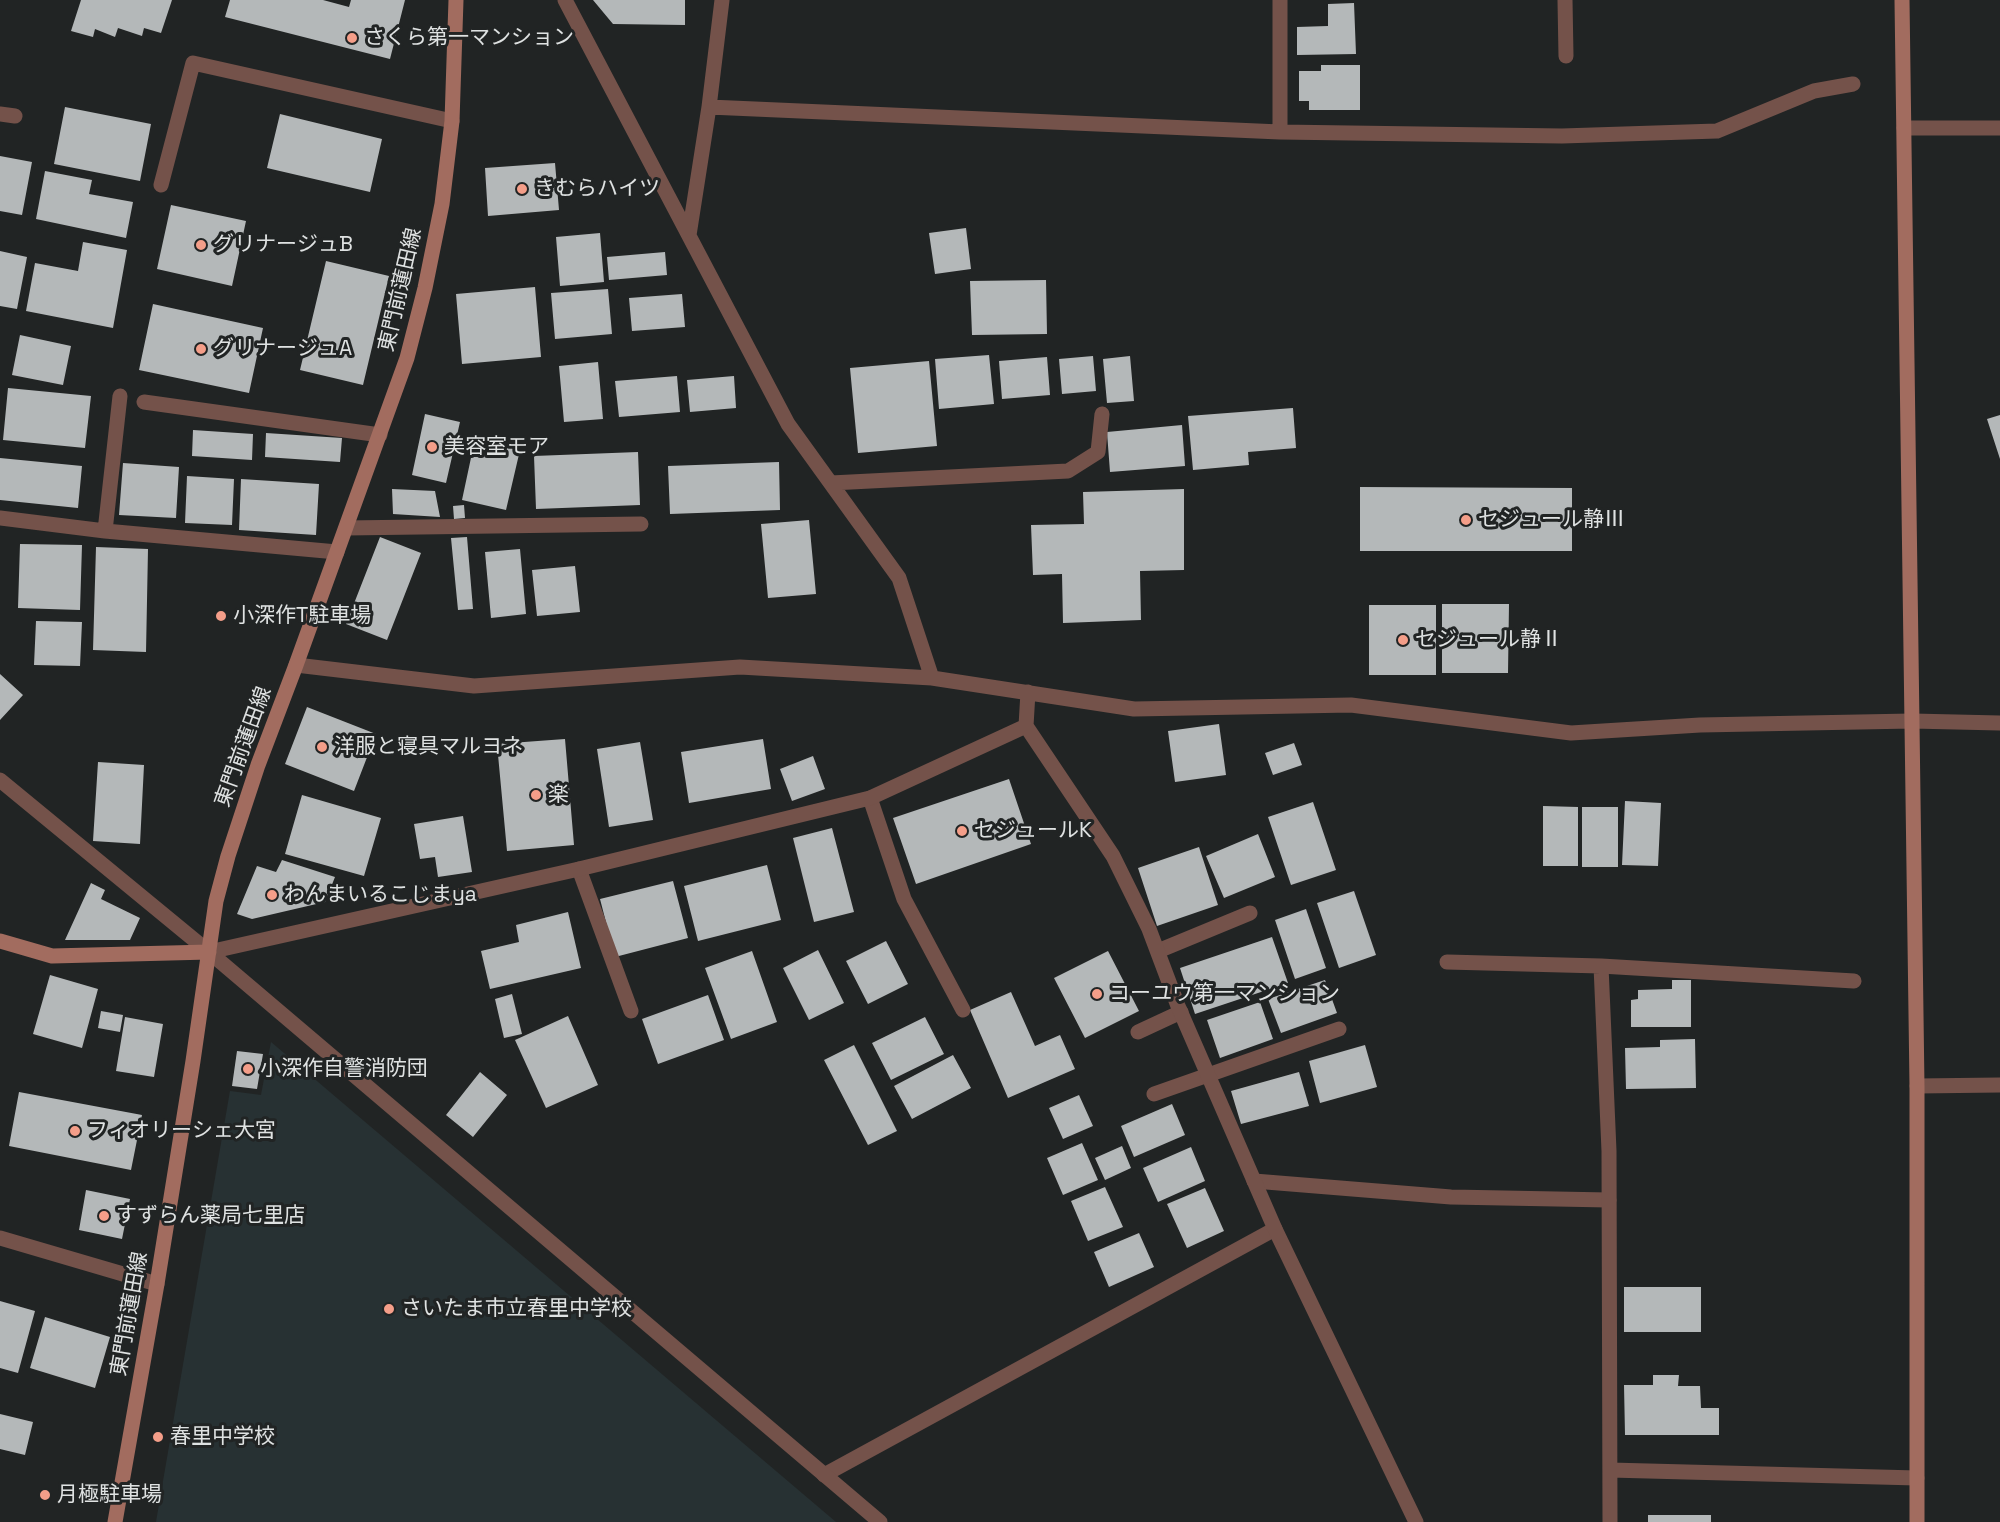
<!DOCTYPE html>
<html>
<head>
<meta charset="utf-8">
<style>
	body { margin:0 }
	canvas { display:block; background:#212424 }
</style>
</head>
<body>
<canvas width="2000" height="1522"></canvas>
<script>
const ctx = document.querySelector('canvas').getContext('2d');
ctx.lineJoin = 'round';
function fill(path, color) { ctx.fillStyle = color; ctx.fill(path, 'evenodd'); }
function strokePath(path, color, width, dash) { ctx.strokeStyle = color; ctx.lineWidth = width; ctx.lineCap = dash ? 'butt' : 'round'; ctx.setLineDash(dash || []); ctx.stroke(path); }
function label(font, color, halo, rows, align = 'center') {
  ctx.font = font + ' "Space Grotesk","Noto Sans JP",sans-serif'; ctx.lineWidth = 6; ctx.setLineDash([]); ctx.textBaseline = 'middle'; ctx.strokeStyle = halo; ctx.fillStyle = color; for (const [text, x, y, turn = 0] of rows) {
    ctx.save(); ctx.translate(x, y); ctx.rotate((+turn || 0) * Math.PI / 180); ctx.textAlign = isNaN(turn) ? turn : align; if (halo) ctx.strokeText(text, 0, 0); ctx.fillText(text, 0, 0); ctx.restore();
  }
}
const built = new Path2D(`
	M271,1042L836,1522H156L230,1091L261,1095Z`);
const building = new Path2D(`
	M81,0H172L161,33L144,28L142,36L118,28L115,37L95,29L93,37L71,31Z
	M230,0H323L349,7L351,0H405L390,59L225,17Z
	M593,0H685V25L613,24Z
	M1354,3L1356,54L1297,55V27L1328,26V4Z
	M1321,65H1360V110H1309V101H1299V71H1321Z
	M65,107L151,124L140,181L54,164Z
	M280,114L382,139L370,192L267,168Z
	M0,156L32,162L22,215L0,211Z
	M555,163L559,210L488,216L485,168Z
	M45,171L92,180L89,194L133,202L126,238L36,219Z
	M171,205L246,221L232,286L157,269Z
	M966,228L971,269L935,274L929,233Z
	M600,233L604,282L560,286L556,237Z
	M83,242L127,250L113,328L26,311L35,263L78,271Z
	M0,251L27,257L17,309L0,306Z
	M665,252L667,275L609,280L607,257Z
	M326,261L389,276L363,385L300,370Z
	M1046,280L1047,334L972,335L970,281Z
	M535,287L541,357L462,364L456,294Z
	M608,289L612,334L555,339L551,293Z
	M682,294L685,327L632,331L629,298Z
	M153,304L263,328L249,393L139,370Z
	M20,335L71,346L63,385L12,375Z
	M989,355L994,404L939,409L935,359Z
	M1093,356L1096,391L1062,394L1059,359Z
	M1130,356L1134,401L1107,403L1103,359Z
	M1047,357L1050,395L1002,399L999,361Z
	M929,361L937,446L858,453L850,368Z
	M598,362L603,419L564,422L559,366Z
	M677,376L680,412L619,417L615,381Z
	M734,376L736,408L690,412L687,380Z
	M8,388L91,396L85,448L3,440Z
	M1293,408L1296,448L1248,452L1249,465L1193,470L1188,416Z
	M425,414L460,422L446,483L412,475Z
	M2000,415V459L1987,419Z
	M1182,425L1185,466L1110,472L1107,432Z
	M193,430L253,434L252,460L192,456Z
	M266,433L342,438L340,462L265,457Z
	M475,439L520,450L506,510L462,500Z
	M638,452L640,505L536,509L534,456Z
	M0,458L82,466L78,508L0,500Z
	M779,462L780,510L670,514L668,466Z
	M123,463L179,467L176,518L119,515Z
	M187,476L234,479L232,525L185,523Z
	M241,479L319,484L316,535L239,530Z
	M1360,487L1572,488V551H1360Z
	M392,489L435,491L440,517L393,514Z
	M1184,489V570L1140,571L1141,620L1063,623L1062,574L1033,575L1031,525L1084,524L1083,492Z
	M464,505L465,518L454,519L453,506Z
	M809,520L816,594L768,598L761,524Z
	M380,537L421,553L387,640L346,624Z
	M467,537L473,609L458,610L451,538Z
	M20,544L82,545L80,610L18,608Z
	M96,547L148,549L146,652L93,650Z
	M520,549L526,614L491,618L485,552Z
	M575,566L580,612L537,616L532,570Z
	M1442,604H1509L1508,673H1442Z
	M1369,605H1436V675H1369Z
	M36,621L82,622L80,666L34,665Z
	M0,674L23,695L0,720Z
	M307,707L376,734L354,791L285,764Z
	M1219,724L1226,775L1175,782L1168,731Z
	M565,739L574,845L507,851L497,744Z
	M763,739L771,789L689,803L681,752Z
	M640,742L653,820L609,827L597,749Z
	M1294,743L1302,765L1273,775L1265,753Z
	M813,756L825,789L792,801L780,769Z
	M98,762L144,765L140,844L93,841Z
	M1009,779L1031,844L916,884L893,818Z
	M302,795L381,818L364,876L285,854Z
	M1625,801L1661,803L1658,866L1622,865Z
	M1313,802L1336,870L1291,885L1268,817Z
	M1543,806L1578,807V866H1543Z
	M1582,807H1618V867H1582Z
	M463,816L472,872L438,877L435,857L420,859L414,824Z
	M832,828L854,912L814,922L793,838Z
	M1258,834L1275,877L1224,898L1206,856Z
	M1199,847L1218,905L1157,926L1138,868Z
	M282,860L335,877L325,902L252,919L237,914L257,866L276,872Z
	M767,865L781,920L698,941L684,886Z
	M673,881L688,938L615,957L600,899Z
	M91,883L105,890L101,899L140,918L130,940H65Z
	M1354,891L1376,955L1339,968L1317,903Z
	M1306,909L1326,968L1295,979L1275,920Z
	M568,912L581,968L490,989L481,951L519,942L516,925Z
	M1272,937L1288,983L1195,1014L1180,968Z
	M886,941L908,984L868,1004L846,961Z
	M818,950L844,1003L809,1020L783,968Z
	M752,951L777,1022L731,1039L705,968Z
	M1108,951L1139,1011L1085,1038L1054,978Z
	M50,975L98,989L82,1048L33,1034Z
	M1325,980L1337,1013L1281,1033L1268,999Z
	M1672,980H1691V1027H1631V1000L1638,999V990L1672,989Z
	M1011,992L1035,1046L1060,1035L1075,1069L1008,1098L970,1010Z
	M512,994L522,1034L504,1038L495,999Z
	M708,995L724,1040L658,1064L642,1019Z
	M1260,1002L1273,1039L1220,1058L1207,1020Z
	M101,1011L123,1015L120,1032L98,1028Z
	M568,1016L598,1085L546,1108L515,1040Z
	M125,1017L163,1024L154,1077L116,1071Z
	M925,1017L944,1054L891,1080L872,1043Z
	M1695,1039L1696,1088L1626,1089L1625,1048L1660,1047V1040Z
	M854,1045L897,1131L868,1145L824,1060Z
	M1365,1045L1377,1087L1320,1103L1309,1061Z
	M237,1051L263,1054L257,1089L232,1086Z
	M953,1055L971,1088L912,1119L894,1086Z
	M480,1072L507,1095L473,1137L446,1115Z
	M1299,1072L1309,1106L1241,1124L1231,1091Z
	M19,1092L142,1115L131,1170L9,1146Z
	M1079,1095L1093,1126L1063,1139L1049,1108Z
	M1172,1104L1185,1135L1134,1157L1121,1126Z
	M1082,1143L1098,1180L1063,1195L1047,1158Z
	M1122,1146L1131,1168L1105,1180L1095,1158Z
	M1191,1147L1205,1181L1158,1202L1143,1168Z
	M1105,1187L1123,1227L1088,1241L1071,1201Z
	M1205,1188L1224,1231L1187,1248L1167,1204Z
	M86,1190L130,1199L122,1239L79,1230Z
	M1139,1233L1154,1267L1109,1287L1094,1252Z
	M1624,1287H1701V1332H1624Z
	M0,1301L35,1311L18,1373L0,1368Z
	M45,1317L110,1337L95,1388L30,1368Z
	M1653,1375H1679L1678,1386H1700L1701,1408H1719V1435H1625L1624,1385H1653Z
	M0,1414L33,1422L25,1455L0,1449Z
	M1648,1515H1711V1522H1648Z`);
const lane = new Path2D(`
	M0,114L15,116
	M161,185L193,63L452,121
	M144,402L380,435
	M0,518L105,531L120,396
	M346,528L641,524
	M105,531L337,552
	M870,798L904,899L963,1010
	M579,869L631,1011
	M1158,951L1250,913
	M1138,1032L1181,1012
	M1154,1094L1339,1029
	M1254,1181L1451,1197L1609,1200
	M0,1238L157,1284
	M824,1475L1275,1229`);
const street = new Path2D(`
	M565,0L788,424L899,578L932,678
	M1565,0L1566,56
	M709,107L1280,132L1562,136L1717,131L1814,91L1853,84
	M1904,128H2000
	M1280,132V0
	M689,235L709,107L722,0
	M831,483L1068,471L1098,452L1102,414
	M296,665L474,686L740,667L932,678L1134,709L1351,705L1571,733L1700,725L1912,721L2000,723
	M1028,692L1026,726L1113,856L1149,929L1178,1006L1275,1229L1416,1522
	M0,780L209,952L880,1522
	M209,952L579,869L870,798L1026,726
	M1447,962L1601,966L1609,1151L1610,1522
	M1601,966L1854,981
	M1917,1086L2000,1085
	M1610,1470L1917,1478`);
const secondary = new Path2D(`
	M1902,0L1917,1086V1522
	M0,941L52,956L209,952
	M115,1522L157,1284L193,1061L216,901L228,856L258,765L296,665L407,358L425,288L442,204L452,121L456,0`);
const markers = [
	[352,38,6,"#f49e89"],
	[522,189,6,"#f49e89"],
	[201,245,6,"#f49e89"],
	[201,349,6,"#f49e89"],
	[432,447,6,"#f49e89"],
	[1466,520,6,"#f49e89"],
	[221,616,6,"#f49e89"],
	[1403,640,6,"#f49e89"],
	[322,747,6,"#f49e89"],
	[536,795,6,"#f49e89"],
	[962,831,6,"#f49e89"],
	[272,895,6,"#f49e89"],
	[1097,994,6,"#f49e89"],
	[248,1069,6,"#f49e89"],
	[75,1131,6,"#f49e89"],
	[104,1216,6,"#f49e89"],
	[389,1309,6,"#f49e89"],
	[158,1437,6,"#f49e89"],
	[45,1495,6,"#f49e89"]
];
const poiNames = [
	["さくら第一マンション",364,38],
	["きむらハイツ",534,189],
	["グリナージュB",213,245],
	["グリナージュA",213,349],
	["美容室モア",444,447],
	["セジュール静Ⅲ",1478,520],
	["小深作T駐車場",233,616],
	["セジュール静Ⅱ",1415,640],
	["洋服と寝具マルヨネ",334,747],
	["楽",548,795],
	["セジュールK",974,831],
	["わんまいるこじまya",284,895],
	["コーユウ第一マンション",1109,994],
	["小深作自警消防団",260,1069],
	["フィオリーシェ大宮",87,1131],
	["すずらん薬局七里店",116,1216],
	["さいたま市立春里中学校",401,1309],
	["春里中学校",170,1437],
	["月極駐車場",57,1495]
];
const streetNames = [
	["東門前蓮田線",401,290,-77],
	["東門前蓮田線",244,747,-70],
	["東門前蓮田線",130,1314,-80]
];
fill(built, '#273133');
fill(building, '#b4b8b9');
strokePath(lane, '#74524a', 15);
strokePath(street, '#74524a', 15);
strokePath(secondary, '#a26c5f', 15);
for (const [x, y, r, color] of markers) { const dot = new Path2D(); dot.arc(x, y, r, 0, 2 * Math.PI); ctx.fillStyle = color; ctx.fill(dot); strokePath(dot, '#212424', 2); }
label('21px', '#dfe2e2', '#212424', poiNames, 'left');
label('21px', '#dfe2e2', '#212424', streetNames);
</script>
</body>
</html>
